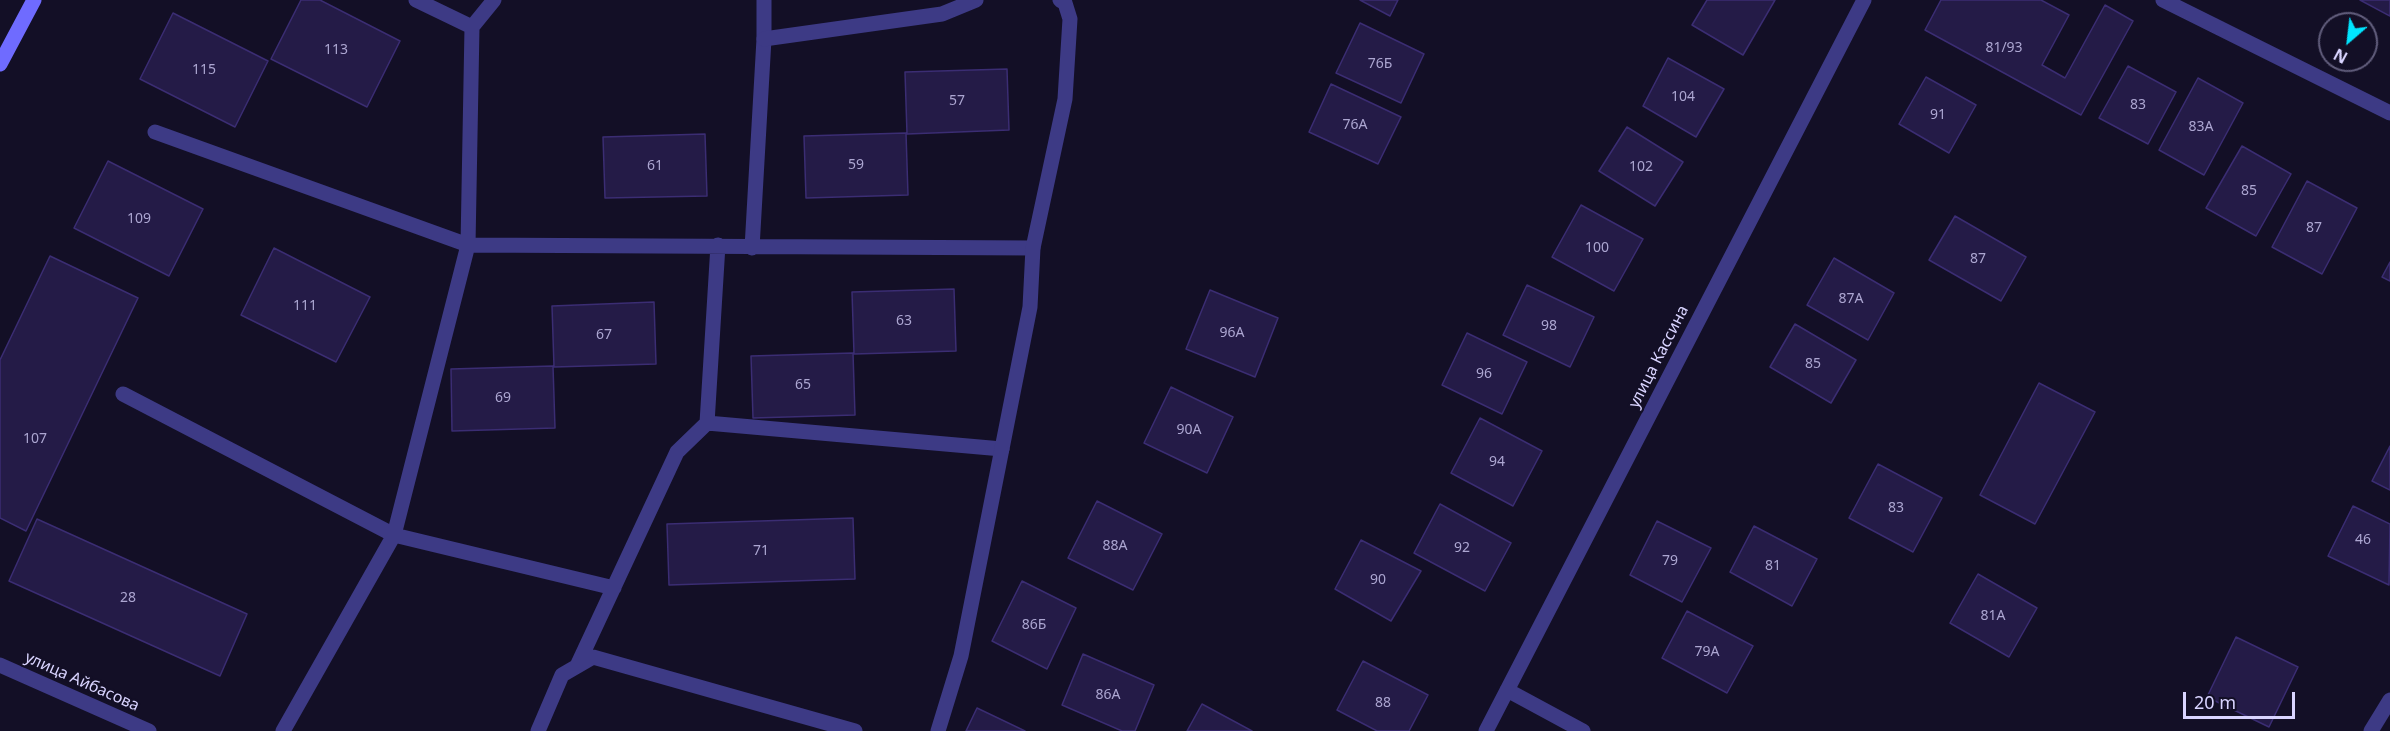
<!DOCTYPE html>
<html>
<head>
<meta charset="utf-8">
<style>
	body { margin:0 }
	#map { position:relative; width:2390px; height:731px; overflow:hidden; background:#130f26; font-family:"Noto Sans",sans-serif }
	canvas { display:block }
	.north { position:absolute; left:2318px; top:12px; width:60px; height:60px; box-sizing:border-box; background:#130f26; border:2px solid #625e7d; border-radius:50%; rotate:208deg; font-size:16px; font-weight:700; line-height:24px; text-align:center; color:#d9d4ff }
	.north::after { content:''; display:block; margin:auto; width:21px; height:27px; background:#00e5ff; clip-path:polygon(50% 0,100% 100%,50% 72%,0 100%) }
	.scale { position:absolute; left:2183px; top:692px; width:112px; height:27px; box-sizing:border-box; border:3px solid #d9d4ff; border-top:0; padding-left:8px; font-size:18px; line-height:21px; white-space:nowrap; color:#d9d4ff; -webkit-text-stroke:4px #130f26; paint-order:stroke }
</style>
</head>
<body>
<div id="map">
<canvas width="2390" height="731"></canvas>
<div class="north">N</div>
<div class="scale">20 m</div>
</div>
<script>
const ctx = document.querySelector('canvas').getContext('2d');
ctx.lineJoin = 'round';
function fill(path, color) { ctx.fillStyle = color; ctx.fill(path, 'evenodd'); }
function strokePath(path, color, width, dash) { ctx.strokeStyle = color; ctx.lineWidth = width; ctx.lineCap = dash ? 'butt' : 'round'; ctx.setLineDash(dash || []); ctx.stroke(path); }
function label(font, color, halo, rows, align = 'center') {
  ctx.font = font + ' "Noto Sans",sans-serif'; ctx.lineWidth = 4.5; ctx.setLineDash([]); ctx.textBaseline = 'middle'; ctx.strokeStyle = halo; ctx.fillStyle = color; for (const [text, x, y, turn = 0] of rows) {
    ctx.save(); ctx.translate(x, y); ctx.rotate((+turn || 0) * Math.PI / 180); ctx.textAlign = isNaN(turn) ? turn : align; if (halo) ctx.strokeText(text, 0, 0); ctx.fillText(text, 0, 0); ctx.restore();
  }
}
const building = new Path2D(`
	M301,0H320L400,41L367,107L271,59Z
	M1360,0H1398L1390,16Z
	M1707,0H1775L1743,55L1692,25Z
	M1941,0H2041L2069,15L2042,65L2065,78L2105,5L2133,21L2081,115L1925,30Z
	M2360,0H2390V16Z
	M173,13L268,61L235,127L140,79Z
	M1360,23L1424,54L1401,103L1336,73Z
	M1668,58L1724,89L1696,137L1643,106Z
	M2128,66L2176,92L2148,144L2099,118Z
	M1007,69L1009,130L907,134L905,72Z
	M1926,77L1976,105L1949,153L1899,124Z
	M2198,78L2243,103L2204,175L2159,150Z
	M1331,84L1401,117L1378,164L1309,132Z
	M1627,127L1683,162L1655,206L1599,171Z
	M906,133L908,195L806,198L804,136Z
	M705,134L707,196L605,198L603,137Z
	M2242,146L2291,174L2256,236L2206,208Z
	M108,161L203,209L169,276L74,228Z
	M2307,181L2357,208L2322,274L2272,247Z
	M1581,205L1643,239L1614,291L1552,257Z
	M1955,216L2026,257L2001,301L1929,260Z
	M274,248L370,297L336,362L241,315Z
	M50,256L138,298L26,531L0,518V360Z
	M1834,258L1894,293L1868,340L1807,305Z
	M2390,262V281L2382,277Z
	M1527,285L1594,317L1570,367L1503,335Z
	M954,289L956,351L854,354L852,292Z
	M1210,290L1278,318L1255,377L1186,349Z
	M654,302L656,364L554,367L552,306Z
	M1795,324L1856,360L1831,403L1770,367Z
	M1467,333L1527,362L1502,414L1442,385Z
	M853,353L855,415L753,418L751,356Z
	M553,366L555,428L452,431L451,369Z
	M2039,383L2095,412L2035,524L1980,495Z
	M1171,387L1233,417L1207,473L1144,443Z
	M1480,418L1542,451L1513,506L1451,473Z
	M2390,446V490L2372,481Z
	M1878,464L1942,498L1913,552L1849,518Z
	M1097,501L1162,534L1133,590L1068,558Z
	M1440,504L1511,543L1485,591L1414,553Z
	M2353,506L2390,524L2389,585L2328,556Z
	M853,518L855,579L669,585L667,524Z
	M37,519L247,614L220,676L9,581Z
	M1657,521L1711,548L1682,602L1630,575Z
	M1754,526L1817,559L1792,606L1730,572Z
	M1361,540L1421,571L1391,621L1335,589Z
	M1978,574L2037,608L2009,657L1950,623Z
	M1022,581L1076,608L1047,669L992,641Z
	M1687,611L1753,646L1727,693L1662,658Z
	M2236,637L2298,667L2269,727L2207,697Z
	M1083,654L1154,685L1135,731H1122L1062,705Z
	M1363,661L1428,695L1409,731H1377L1337,710Z
	M1202,704L1252,731H1187Z
	M977,708L1025,731H966Z`);
const service = new Path2D(`
	M416,0L472,27
	M155,132L468,245L1033,248
	M752,248L764,39V0
	M123,394L394,535L614,588
	M707,423L718,245
	M577,666L677,452L707,423L1002,449
	M283,731L394,535L468,245L472,27L494,0
	M538,731L562,675L593,657L855,731`);
const minor = new Path2D(`
	M2163,0L2390,113
	M764,39L942,14L976,0
	M0,665L149,731
	M1507,690L1583,731
	M938,731L961,656L1030,307L1033,248L1065,99L1070,19L1065,3L1060,0
	M1486,731L1864,0
	M2371,731L2390,700`);
const secondary = new Path2D(`
	M0,64L34,0`);
const numberNames = [
	["81/93",2004,48],
	["113",336,50],
	["76Б",1380,64],
	["115",204,70],
	["104",1683,97],
	["57",957,101],
	["83",2138,105],
	["91",1938,115],
	["76А",1355,125],
	["83А",2201,127],
	["59",856,165],
	["61",655,166],
	["102",1641,167],
	["85",2249,191],
	["109",139,219],
	["87",2314,228],
	["100",1597,248],
	["87",1978,259],
	["87А",1851,299],
	["111",305,306],
	["63",904,321],
	["98",1549,326],
	["96А",1232,333],
	["67",604,335],
	["85",1813,364],
	["96",1484,374],
	["65",803,385],
	["69",503,398],
	["90А",1189,430],
	["107",35,439],
	["94",1497,462],
	["83",1896,508],
	["46",2363,540],
	["88А",1115,546],
	["92",1462,548],
	["71",761,551],
	["79",1670,561],
	["81",1773,566],
	["90",1378,580],
	["28",128,598],
	["81А",1993,616],
	["86Б",1034,625],
	["79А",1707,652],
	["86А",1108,695],
	["88",1383,703]
];
const streetNames = [
	["улица Кассина",1659,357,-63],
	["улица Айбасова",82,682,24]
];
fill(building, '#241b47');
strokePath(building, '#3b2d73', 1.5);
strokePath(service, '#3d3a85', 15);
strokePath(minor, '#3d3a85', 15);
strokePath(secondary, '#6f6bff', 15);
label('14px', '#aca6d1', null, numberNames);
label('16px', '#d9d4ff', '#130f26', streetNames);
</script>
</body>
</html>
